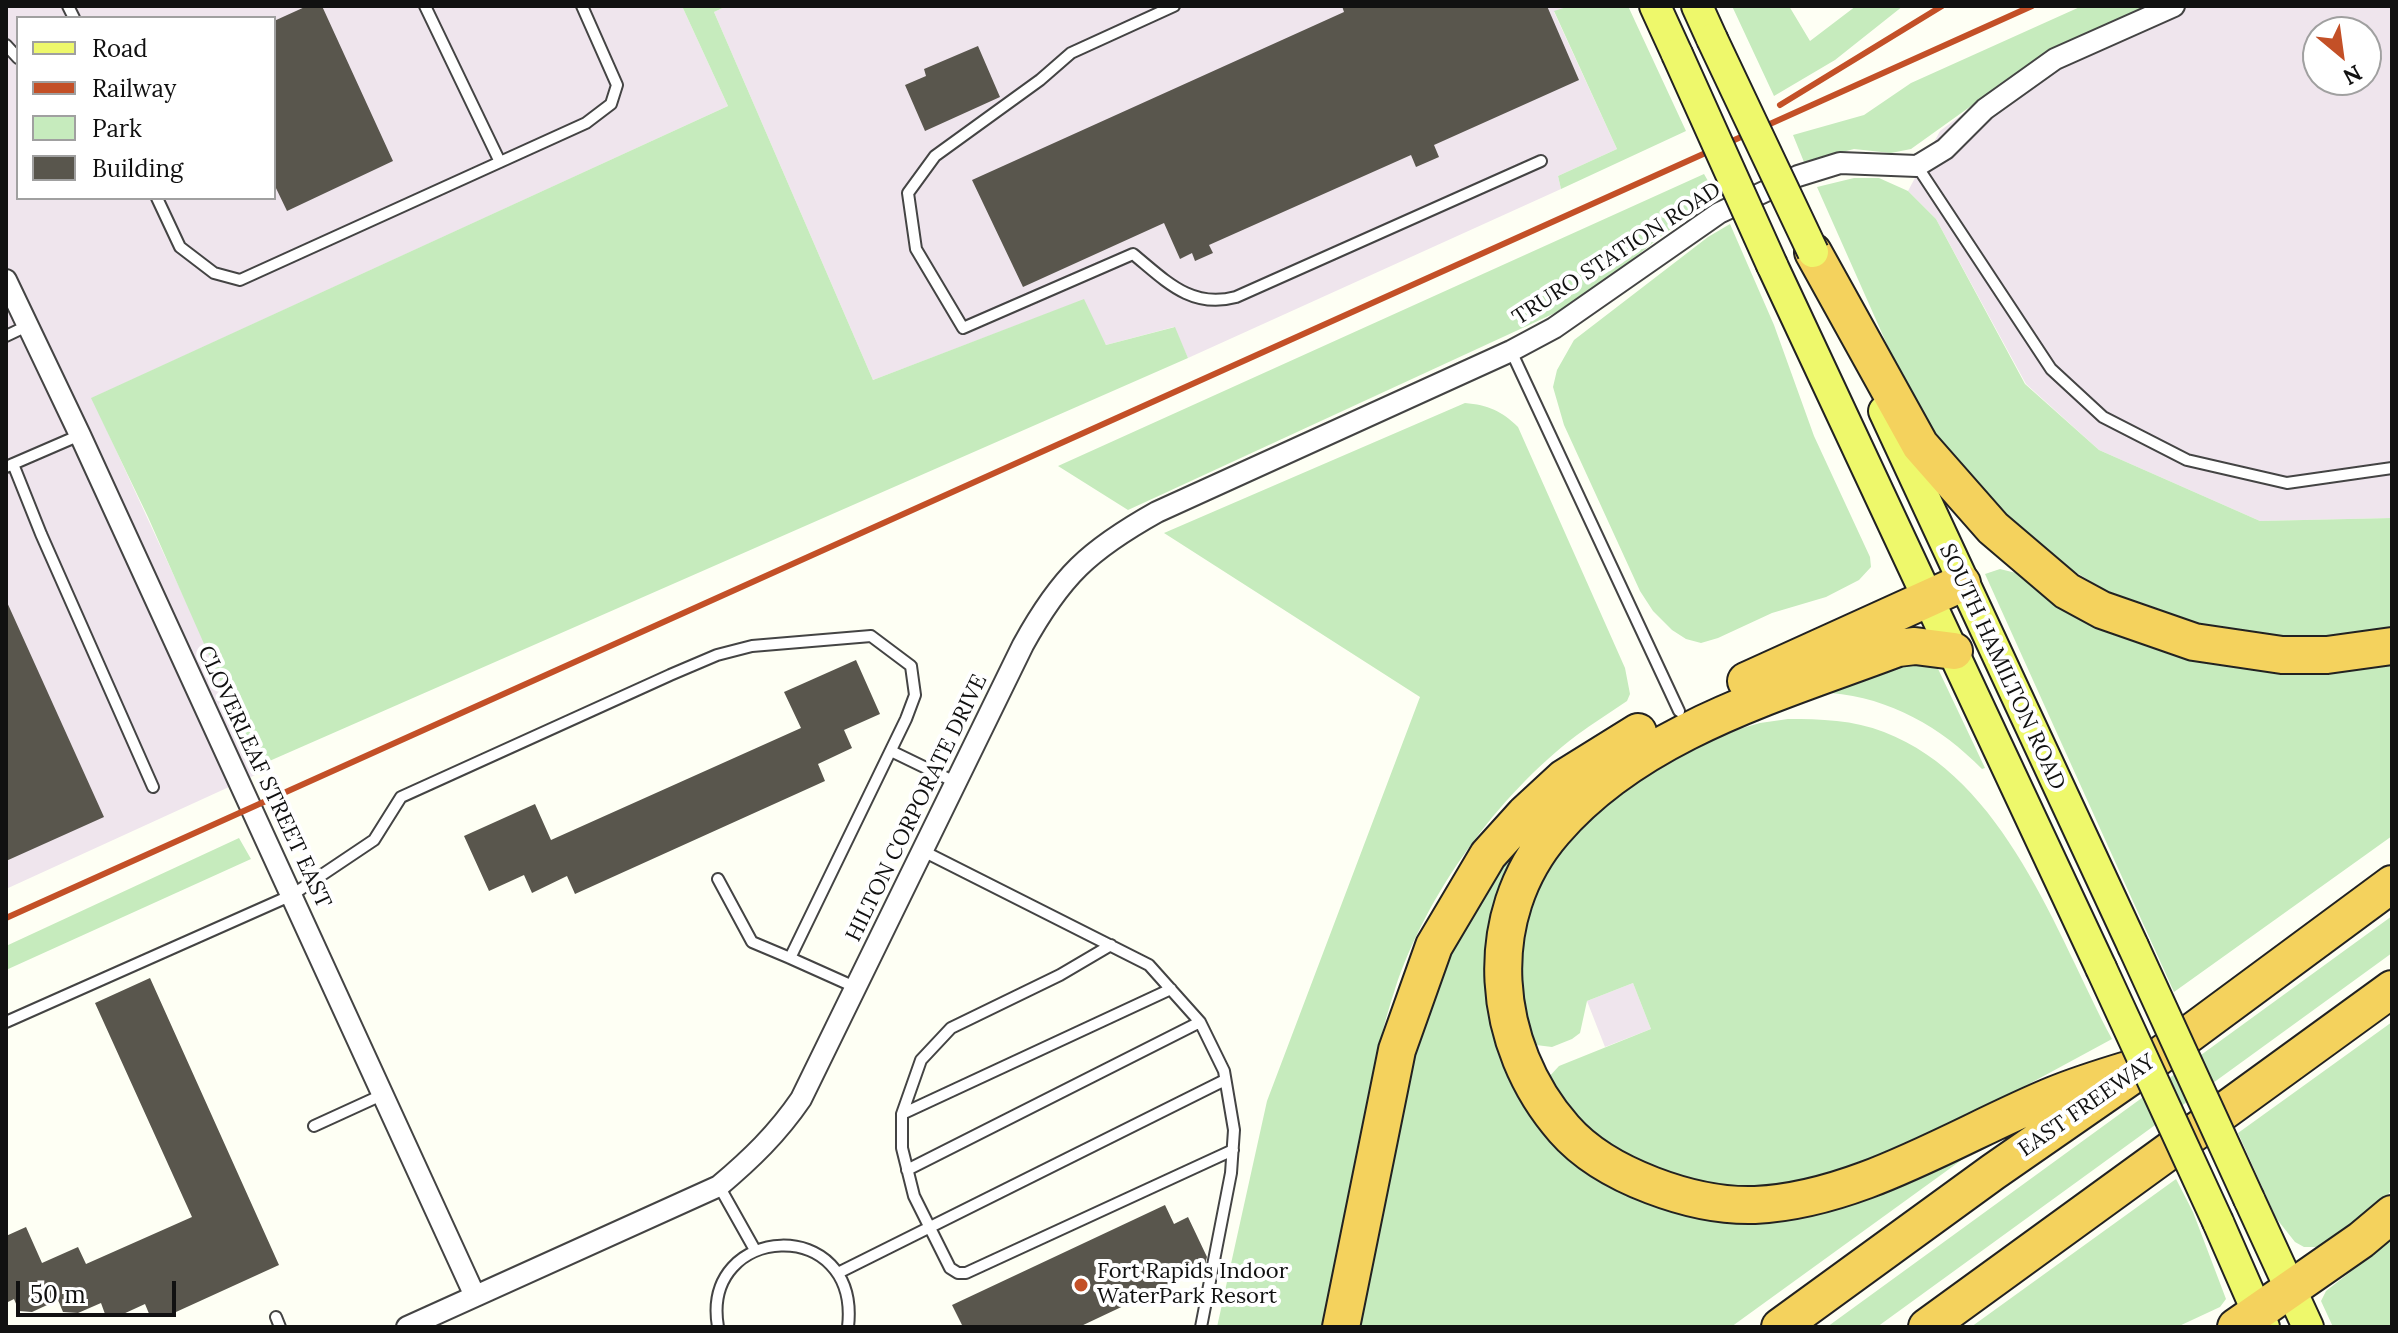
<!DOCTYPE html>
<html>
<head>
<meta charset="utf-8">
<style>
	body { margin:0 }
	#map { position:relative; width:2398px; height:1333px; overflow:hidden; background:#fefff4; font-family:Lora,serif }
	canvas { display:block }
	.frame { position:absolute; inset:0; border:8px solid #111; pointer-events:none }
	.legend { position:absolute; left:16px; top:16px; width:260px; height:184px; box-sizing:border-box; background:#fff; border:2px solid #a0a0a0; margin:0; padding:10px 14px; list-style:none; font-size:24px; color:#111 }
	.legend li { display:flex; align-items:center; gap:16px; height:40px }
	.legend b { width:40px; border:2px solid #a0a0a0 }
	.north { position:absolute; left:2302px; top:16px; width:80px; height:80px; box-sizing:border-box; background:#fff; border:2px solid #a0a0a0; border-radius:50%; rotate:151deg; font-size:22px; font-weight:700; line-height:32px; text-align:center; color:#111 }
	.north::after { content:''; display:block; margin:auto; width:28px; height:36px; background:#c35027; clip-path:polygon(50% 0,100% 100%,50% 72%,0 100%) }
	.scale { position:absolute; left:16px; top:1281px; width:160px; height:36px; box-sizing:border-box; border:4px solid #111; border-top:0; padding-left:10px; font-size:24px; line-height:28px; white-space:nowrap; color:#111; -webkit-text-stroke:6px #fff; paint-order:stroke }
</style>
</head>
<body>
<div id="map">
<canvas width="2398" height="1333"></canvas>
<div class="frame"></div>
<ul class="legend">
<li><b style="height:10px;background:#eef86b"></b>Road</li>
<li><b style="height:10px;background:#c35027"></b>Railway</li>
<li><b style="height:22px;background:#c6ebbd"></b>Park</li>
<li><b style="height:22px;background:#59564d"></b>Building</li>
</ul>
<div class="north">N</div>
<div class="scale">50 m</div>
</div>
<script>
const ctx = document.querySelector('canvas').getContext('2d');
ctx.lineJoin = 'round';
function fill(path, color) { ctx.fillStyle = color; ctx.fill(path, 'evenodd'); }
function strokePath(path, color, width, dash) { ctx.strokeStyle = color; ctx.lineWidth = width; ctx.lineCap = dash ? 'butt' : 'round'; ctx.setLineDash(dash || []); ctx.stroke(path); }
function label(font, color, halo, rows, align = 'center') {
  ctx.font = font + ' Lora,serif'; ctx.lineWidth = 8; ctx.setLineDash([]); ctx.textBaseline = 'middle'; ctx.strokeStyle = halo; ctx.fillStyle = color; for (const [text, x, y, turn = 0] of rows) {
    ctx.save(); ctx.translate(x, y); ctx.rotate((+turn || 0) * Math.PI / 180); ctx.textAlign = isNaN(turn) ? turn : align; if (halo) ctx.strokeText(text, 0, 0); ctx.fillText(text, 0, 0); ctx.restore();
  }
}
const industrial = new Path2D(`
	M6,6H682L728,106L92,398L264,771L6,889ZM18,18H274V198H18Z
	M727,6H1570L1554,12L1617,149L1558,176L1561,189L1188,358L1174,327L1106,345L1083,300L873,380L714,12Z
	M2164,6H2392V518L2260,521L2099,450L2026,384L1936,219L1908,191L1940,131L2020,71ZM2318,32H2366V80H2318Z
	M1633,983L1651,1029L1605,1047L1587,1001Z`);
const green = new Path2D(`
	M682,6H727L714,12L873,380L1084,299L1106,345L1175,327L1188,358L258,766L148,517L91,398L728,106Z
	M1570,6H1628L1686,131L1561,189L1558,176L1617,149L1554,11Z
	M1732,6H1789L1810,41L1856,6H1903L1835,60L1774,96Z
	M2082,6H2164L2020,71L1911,149L1891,153L1854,149L1804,162L1793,135L1864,115L1911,83Z
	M1704,174L1719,200C1660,228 1623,274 1568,307L1128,510L1058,466Z
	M1854,178H1879L1908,191L1936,219L2025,384L2099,450L2260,521L2392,518V631L2315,639L2253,635L2170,617L2105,590L2037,549L2001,523L1921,421L1817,187Z
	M1730,224L1774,325L1814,436L1870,557L1871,567L1859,580L1826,597L1772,613L1718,638L1701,643L1686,639L1672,630L1653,611L1640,591L1564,425L1553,387L1557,370L1574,340L1708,237Z
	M1465,403C1488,405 1502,411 1518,427L1625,668L1630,694L1627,701C1611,712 1593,723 1577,735C1497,796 1427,893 1395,989C1371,1062 1361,1138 1347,1214C1340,1252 1332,1289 1324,1327H1217L1267,1101L1420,697L1164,533Z
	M2000,569L2016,573L2074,608L2392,658V836L2174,992L1985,574Z
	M1931,654L1985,768L1982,769C1941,727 1890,698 1831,693C1815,692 1798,693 1782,694Z
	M1788,719C1820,719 1854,720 1884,732C2005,778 2057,935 2112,1039L1944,1130L1817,1183L1748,1191L1648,1172L1583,1128L1547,1079L1559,1066L1651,1029L1633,983L1587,1001L1580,1033L1572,1039L1552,1047L1536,1045L1527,1038L1518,994L1522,924L1556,851L1579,823L1651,768L1722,734L1760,723Z
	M1537,823L1511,880L1524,1089L1702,1212L1958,1150L1963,1159L1731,1327H1354L1418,1021L1478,895Z
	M239,838L251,859L6,970V946Z
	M2392,916V953L1877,1327H1827Z
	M2392,1022V1189L2375,1213L2324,1247H2304L2295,1242L2276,1218L2238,1133Z
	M2176,1179L2193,1212L2226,1299L2220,1307L2177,1327H1971Z
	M2392,1239V1327H2333L2321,1301L2326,1291Z`);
const building = new Path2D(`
	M307,6H322L393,161L287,211L274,184V21Z
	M1342,6H1547L1579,80L1434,145L1439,157L1416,167L1411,155L1209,245L1213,253L1195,261L1192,253L1180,259L1164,223L1023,287L972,180L1344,12Z
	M978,46L1000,97L925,131L905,85L926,76L924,69Z
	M6,600L104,817L6,861Z
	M856,660L880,714L844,730L852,748L818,764L825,781L575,894L567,876L532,893L524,875L489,891L464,836L535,804L551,840L801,728L784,692Z
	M150,978L279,1265L165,1317L150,1316L145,1304L121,1315L105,1314L101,1303L78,1313L63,1312L58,1300L32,1312L19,1311L14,1299L6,1303V1236L26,1227L42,1263L78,1247L86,1264L192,1217L95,1003Z
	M1165,1205L1174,1224L1188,1217L1207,1257L1204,1268L1079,1327H963L952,1305Z`);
const service = new Path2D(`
	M68,6L74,18
	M425,6L500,162
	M1174,6L1071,53L1040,80L935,156L908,193L916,249L963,328L1133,254C1166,281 1191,309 1236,297L1541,161
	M6,45L18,58
	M1917,166L2051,369L2103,417L2187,460L2287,483L2392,468
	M157,198L180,247L214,273L240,280L586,123L611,104L617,85L582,6
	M6,336L27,326
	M1511,351L1679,711
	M13,464L41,534L153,787
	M6,467L80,435
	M891,751L957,783
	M923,851L1149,965L1200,1022L1224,1071L1234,1130L1231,1173L1201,1327
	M718,879L752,942L790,958
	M1111,945L1060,975L951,1028L921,1060L902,1114V1148L914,1196L950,1268L958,1273H966L1233,1150
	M6,1022L292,895L374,840L401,797L670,675L717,655L752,646L871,636L911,666L915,695L906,719L790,958L857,988
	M902,1114L1171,989
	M314,1126L384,1094
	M907,1170L1200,1022
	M719,1186L755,1250
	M838,1273L1225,1080
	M276,1317L280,1327
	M718,1327C700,1223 861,1214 848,1327`);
const minor = new Path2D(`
	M6,280L80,435L475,1296
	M407,1327L719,1186C751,1159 777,1134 801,1099L1023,645C1061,576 1089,550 1157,512L1511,351L1554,328L1719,213L1798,176L1840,163L1917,166L1945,149L1985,109L2055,59L2174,6`);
const primary = new Path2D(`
	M1655,6L1677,54
	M1697,6L1712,39
	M1772,265L2101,968
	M1884,411L2133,946
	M2249,1199L2308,1327
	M2218,1222L2264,1327`);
const motorway = new Path2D(`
	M1813,252L1920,445L1993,528L2067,591L2102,610L2194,642L2282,655H2327L2392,646
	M1954,651L1915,646L1898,648C1779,693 1640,731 1554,831C1479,917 1491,1046 1564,1129C1605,1176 1694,1207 1755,1205C1860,1200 1959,1134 2054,1095C2085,1082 2118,1073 2150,1063
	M1746,681L1962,583
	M1341,1327L1397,1050L1434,946L1488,855L1525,814L1564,778L1638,732
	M1780,1327L1993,1172L2150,1063L2392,884
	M1927,1327L2392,989
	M2236,1327L2361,1240L2392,1214`);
const rail = new Path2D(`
	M1780,105L1942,6
	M6,918L2032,6`);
const primaryBridge = new Path2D(`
	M1712,39L1813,252
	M1677,54L1772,265
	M2133,946L2249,1199
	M2101,968L2218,1222`);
const markers = [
	[1081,1285,8,"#c35027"]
];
const streetNames = [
	["TRURO STATION ROAD",1617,254,-33],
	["SOUTH HAMILTON ROAD",2002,667,65],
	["CLOVERLEAF STREET EAST",264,777,65],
	["HILTON CORPORATE DRIVE",917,808,-64],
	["EAST FREEWAY",2087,1106,-35]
];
const poiNames = [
	["Fort Rapids Indoor",1097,1272],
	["WaterPark Resort",1097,1297]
];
fill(industrial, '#efe5ed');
fill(green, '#c6ebbd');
fill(building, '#59564d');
strokePath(service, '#444', 14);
strokePath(minor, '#444', 24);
strokePath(primary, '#222', 34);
strokePath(motorway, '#222', 40);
strokePath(service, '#fff', 10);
strokePath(minor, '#fff', 20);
strokePath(primary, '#eef86b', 30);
strokePath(motorway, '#f4d25d', 36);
strokePath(rail, '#c35027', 6);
strokePath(primaryBridge, '#222', 34, []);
strokePath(primaryBridge, '#eef86b', 30);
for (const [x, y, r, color] of markers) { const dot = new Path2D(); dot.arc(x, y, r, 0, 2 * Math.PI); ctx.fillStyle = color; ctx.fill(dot); strokePath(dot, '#fff', 3); }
label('22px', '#111', '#fff', streetNames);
label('22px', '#111', '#fff', poiNames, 'left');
</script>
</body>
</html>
